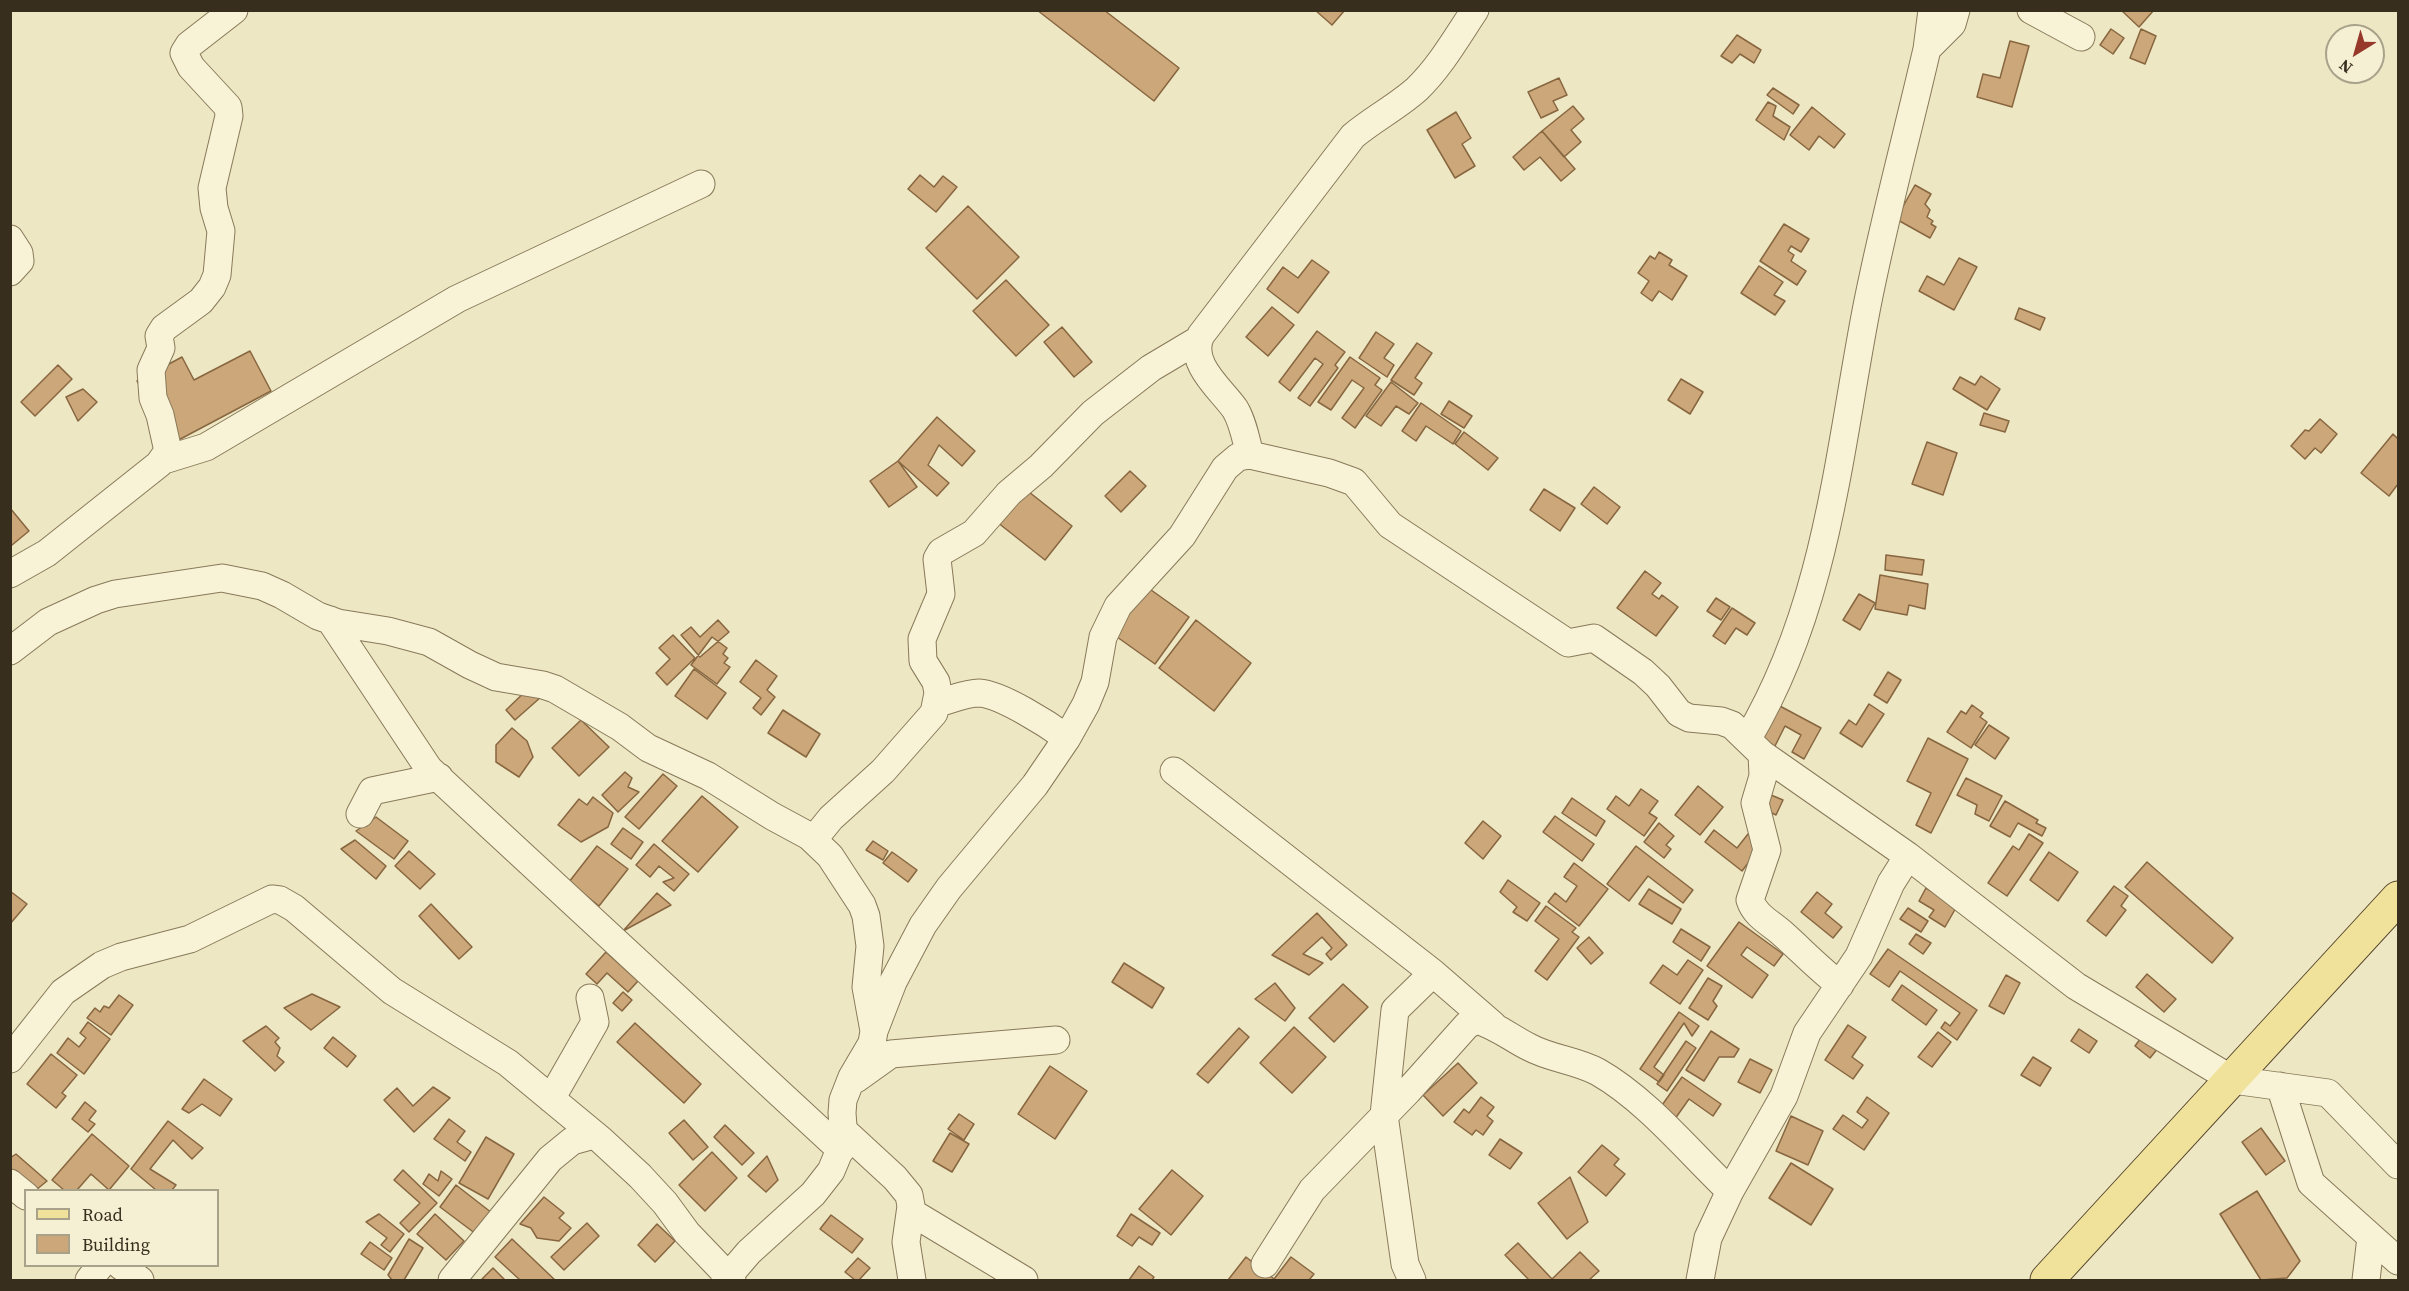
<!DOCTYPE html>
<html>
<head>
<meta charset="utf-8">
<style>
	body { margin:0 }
	#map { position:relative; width:2409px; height:1291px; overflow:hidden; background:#eee7c3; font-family:"Source Serif 4",serif }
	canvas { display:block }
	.frame { position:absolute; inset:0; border:12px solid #382e1e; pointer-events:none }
	.legend { position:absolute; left:24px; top:1189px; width:195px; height:78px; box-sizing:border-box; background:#f5f0d3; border:2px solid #a9a28b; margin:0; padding:8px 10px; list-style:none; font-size:18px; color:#382e1e }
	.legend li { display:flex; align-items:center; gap:12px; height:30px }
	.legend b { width:30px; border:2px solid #a9a28b }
	.north { position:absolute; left:2325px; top:24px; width:60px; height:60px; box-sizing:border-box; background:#f5f0d3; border:2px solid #a9a28b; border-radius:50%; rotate:217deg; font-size:16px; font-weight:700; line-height:24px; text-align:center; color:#382e1e }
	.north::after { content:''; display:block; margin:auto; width:21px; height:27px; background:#96392b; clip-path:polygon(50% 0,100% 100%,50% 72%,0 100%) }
</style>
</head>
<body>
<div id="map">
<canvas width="2409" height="1291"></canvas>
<div class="frame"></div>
<ul class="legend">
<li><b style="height:8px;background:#f0e29b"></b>Road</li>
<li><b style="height:16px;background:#cba779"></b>Building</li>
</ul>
<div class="north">N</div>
</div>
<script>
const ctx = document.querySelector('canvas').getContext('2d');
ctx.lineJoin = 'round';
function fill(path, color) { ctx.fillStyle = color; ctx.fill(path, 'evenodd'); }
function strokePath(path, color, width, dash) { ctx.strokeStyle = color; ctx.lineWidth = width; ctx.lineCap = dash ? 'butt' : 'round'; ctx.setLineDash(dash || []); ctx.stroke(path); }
const building = new Path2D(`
	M1037,10H1104L1179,68L1154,101Z
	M1315,10H1345L1332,25Z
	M2121,10H2154L2139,27Z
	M2111,29L2124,38L2113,54L2100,45Z
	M2141,29L2156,36L2145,64L2130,58Z
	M1737,35L1761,50L1754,63L1740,54L1732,63L1721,56Z
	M2010,41L2029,46L2012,107L1977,97L1983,74L2000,78Z
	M1559,78L1567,95L1553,101L1558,110L1541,118L1528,92Z
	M1773,88L1799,105L1793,114L1767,95Z
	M1768,102L1776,106L1773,116L1790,127L1784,140L1756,120Z
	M1573,106L1584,119L1571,130L1581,142L1564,157L1542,131Z
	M1812,107L1845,134L1834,148L1819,136L1809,150L1790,135Z
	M1456,112L1471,138L1462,144L1475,166L1455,178L1427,130Z
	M1542,131L1575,169L1561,181L1540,157L1524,170L1513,157Z
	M920,175L934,187L943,176L957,187L936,212L908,189Z
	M1915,185L1931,194L1925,204L1930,210L1927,217L1933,221L1931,224L1936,227L1930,238L1896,219Z
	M968,206L1019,257L977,299L926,248Z
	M1784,224L1809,239L1801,252L1791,246L1788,251L1794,255L1791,261L1806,271L1797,285L1760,261Z
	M1659,252L1672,260L1669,265L1687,276L1672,300L1659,291L1652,301L1641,293L1649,281L1638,273L1650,256L1655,259Z
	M1959,258L1977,267L1954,310L1919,291L1927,276L1944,285Z
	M1312,260L1329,272L1298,313L1267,289L1283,267L1298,278Z
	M1759,266L1783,282L1774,295L1785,301L1775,315L1741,293Z
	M1006,280L1049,325L1016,356L973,311Z
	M1272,307L1294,325L1268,356L1246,337Z
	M2019,308L2045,318L2040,330L2015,319Z
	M1062,327L1092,362L1074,377L1044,342Z
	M1317,331L1345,352L1335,365L1338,368L1310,406L1298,398L1323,364L1315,358L1290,391L1279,382Z
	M1376,332L1394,344L1384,358L1394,365L1387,377L1359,358Z
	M1417,343L1432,353L1415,378L1422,383L1414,395L1391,380Z
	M250,351L271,391L171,444L137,381L182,357L194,380Z
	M1350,357L1380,378L1375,385L1382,390L1355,428L1342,418L1364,388L1352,380L1331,410L1318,402Z
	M58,365L72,379L35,416L21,402Z
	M1981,376L2000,389L1987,410L1953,389L1960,377L1975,385Z
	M1681,379L1703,392L1690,414L1668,400Z
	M1391,382L1418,403L1409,414L1396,406L1381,426L1366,416Z
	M83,389L97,402L78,421L66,397Z
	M1449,401L1472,416L1464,428L1441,414Z
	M1421,403L1461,431L1453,444L1426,426L1416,441L1402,431Z
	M1984,413L2009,421L2005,432L1980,425Z
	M937,417L975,451L962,466L939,445L928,465L949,483L937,496L898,461Z
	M2320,419L2337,434L2321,453L2315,448L2305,459L2291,446L2305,430L2309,431Z
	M1464,432L1498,458L1488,470L1455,444Z
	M2393,434L2398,439V484L2389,496L2361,473Z
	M1927,442L1957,453L1943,495L1912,484Z
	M898,461L917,487L889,507L870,481Z
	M1130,471L1146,486L1121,512L1105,496Z
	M1594,487L1620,507L1607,524L1581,504Z
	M1024,488L1072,526L1045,560L997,522Z
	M1544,489L1575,508L1560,531L1530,510Z
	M10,508L29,531L12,545L10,544Z
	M1886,555L1924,560L1922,575L1885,570Z
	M1645,571L1661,583L1652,594L1659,599L1662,595L1678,607L1656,636L1617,608Z
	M1880,575L1928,584L1925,609L1909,605L1907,615L1875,609Z
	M1137,580L1189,617L1155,664L1103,627Z
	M1859,594L1875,603L1860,630L1843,620Z
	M1716,598L1730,607L1721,620L1707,611Z
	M1732,608L1755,623L1747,635L1736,628L1725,644L1713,636Z
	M718,620L729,632L700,657L681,635L691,627L700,637Z
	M1196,620L1251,663L1214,711L1159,668Z
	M673,635L695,658L667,685L656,673L670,659L659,648Z
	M712,637L727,648L723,654L728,658L724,663L730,667L717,684L691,665Z
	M756,660L777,676L767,690L775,697L761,715L753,708L761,698L740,682Z
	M694,669L726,693L707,719L675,696Z
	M1888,672L1901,680L1887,703L1874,695Z
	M531,686L541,697L515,720L506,710Z
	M1869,704L1884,714L1862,747L1840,733L1849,720L1856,725Z
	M1778,705L1821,728L1804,759L1792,752L1801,735L1785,726L1774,748L1759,740Z
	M1972,705L1983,713L1980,717L1987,722L1971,748L1947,732L1961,711L1966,714Z
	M783,710L820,734L806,757L768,733Z
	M581,720L609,747L579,776L552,748Z
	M1989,725L2009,738L1995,759L1975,745Z
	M512,728L527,741L533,757L519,777L496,762V745Z
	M1928,738L1968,759L1931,833L1916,825L1931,793L1907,781Z
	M625,772L632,778L628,787L639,792L618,812L602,795Z
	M663,774L677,786L639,829L625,817Z
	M1966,778L2002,796L1989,821L1975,814L1977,805L1957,795Z
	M1698,786L1723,807L1700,835L1675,815Z
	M1641,789L1658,801L1649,813L1657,818L1644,836L1607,809L1616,796L1629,806Z
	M1771,795L1783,800L1776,815L1764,809Z
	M702,796L738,827L698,872L662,841Z
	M593,797L613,813L608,827L581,842L558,825L579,799L587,805Z
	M1572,798L1605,821L1596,836L1562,813Z
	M2005,801L2038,820L2036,823L2046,828L2042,836L2018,823L2010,837L1990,826Z
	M1555,816L1594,844L1582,861L1543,832Z
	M376,817L408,841L394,859L356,831Z
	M1483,821L1501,836L1483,859L1465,843Z
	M1659,823L1674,836L1666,845L1671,849L1664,858L1644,842Z
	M623,828L643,842L631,859L611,844Z
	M1714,830L1737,848L1748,834L1762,845L1742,871L1705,842Z
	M2029,834L2043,843L2007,896L1988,883L2013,846L2019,850Z
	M355,840L386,866L376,879L341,849Z
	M873,841L888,851L883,860L866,850Z
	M654,844L689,874L674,891L663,882L674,878L659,866L650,877L636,865Z
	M597,846L628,869L599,906L569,882Z
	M1636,846L1693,890L1683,903L1648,876L1629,901L1607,884Z
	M409,851L435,874L420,889L395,866Z
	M892,852L917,870L908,882L883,863Z
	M2049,852L2078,872L2058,901L2030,880Z
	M2147,862L2233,938L2212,963L2125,887Z
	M1574,863L1608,889L1579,926L1548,902L1555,893L1566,902L1577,886L1564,877Z
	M1508,880L1540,903L1527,921L1513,912L1517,907L1500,892Z
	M2114,886L2128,896L2121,906L2126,910L2106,936L2087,921Z
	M1926,888L1957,906L1945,927L1929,917L1934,910L1919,901Z
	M1649,889L1681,909L1672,924L1639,904Z
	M10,891L27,904L10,924Z
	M1817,892L1832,904L1825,913L1842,927L1833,938L1801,912Z
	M657,893L671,905L623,931Z
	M431,904L472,947L459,959L419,916Z
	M1546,906L1576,928L1572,932L1579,937L1547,980L1535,971L1559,939L1535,921Z
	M1908,908L1928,921L1921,932L1900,919Z
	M1317,913L1347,945L1331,960L1326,954L1332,948L1322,937L1303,954L1323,963L1309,975L1272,955Z
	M1739,922L1783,954L1774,966L1747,947L1741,955L1768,975L1752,998L1707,966Z
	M1681,929L1710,947L1701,961L1673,942Z
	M1916,934L1931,943L1923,954L1909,944Z
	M1589,937L1603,953L1591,964L1577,948Z
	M1888,949L1977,1010L1957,1040L1941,1028L1945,1022L1950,1026L1960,1013L1900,971L1889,987L1870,974Z
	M606,952L638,981L628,992L607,973L597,984L586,974Z
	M1688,960L1703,970L1680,1004L1650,983L1663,965L1677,975Z
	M1124,963L1164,988L1152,1008L1112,982Z
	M2147,974L2176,999L2164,1012L2136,987Z
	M2006,975L2020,983L2004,1014L1989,1006Z
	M1708,978L1722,986L1713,1001L1717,1006L1708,1020L1689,1008Z
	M1275,983L1295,1008L1285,1021L1255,999Z
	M1343,984L1368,1007L1334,1042L1309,1018Z
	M1902,985L1937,1010L1926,1025L1892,1000Z
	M623,992L632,1000L622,1011L613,1003Z
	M312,994L340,1007L311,1030L284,1008Z
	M119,995L133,1005L111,1035L87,1018L95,1008L100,1012L104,1006L109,1008Z
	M1679,1012L1699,1026L1692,1036L1684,1023L1654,1067L1664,1075L1659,1082L1640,1069Z
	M88,1022L110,1039L84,1074L57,1053L68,1038L79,1047L86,1038L80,1033Z
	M635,1023L701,1084L684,1103L617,1042Z
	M1848,1025L1866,1037L1852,1057L1863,1065L1853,1079L1825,1060Z
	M266,1026L279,1038L275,1042L280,1048L277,1056L284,1062L275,1071L243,1041Z
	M1294,1027L1326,1057L1292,1093L1260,1063Z
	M1239,1028L1249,1037L1208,1083L1197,1074Z
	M2079,1029L2097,1041L2089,1053L2071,1041Z
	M1711,1031L1739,1049L1734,1057H1719L1704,1081L1686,1070Z
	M1938,1032L1951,1042L1932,1067L1918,1057Z
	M2143,1035L2159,1047L2150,1058L2135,1046Z
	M333,1037L356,1056L347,1067L324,1048Z
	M1686,1041L1696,1048L1667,1091L1657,1084Z
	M51,1054L77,1075L62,1093L66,1096L56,1108L27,1084Z
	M2033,1057L2051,1068L2040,1086L2021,1075Z
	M1750,1059L1772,1070L1760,1093L1738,1082Z
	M1458,1063L1477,1083L1443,1116L1423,1095Z
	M1050,1066L1087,1091L1055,1139L1018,1114Z
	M1682,1077L1721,1104L1713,1116L1689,1099L1670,1126L1655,1115Z
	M204,1079L232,1099L220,1116L202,1104L189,1113L182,1109Z
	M433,1087L450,1098L414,1132L384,1100L397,1088L413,1106Z
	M1481,1097L1494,1107L1487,1116L1493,1121L1483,1135L1476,1130L1472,1135L1454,1122L1464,1109L1469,1113Z
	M1867,1097L1889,1113L1864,1150L1833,1129L1843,1115L1862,1128L1868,1120L1857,1112Z
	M85,1102L96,1111L89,1120L95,1124L88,1132L72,1119Z
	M959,1114L974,1124L964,1140L948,1129Z
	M1791,1116L1823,1131L1808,1165L1776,1151Z
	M449,1119L465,1131L457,1142L471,1152L465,1161L434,1139Z
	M684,1120L708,1147L693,1160L669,1133Z
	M168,1121L203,1148L192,1159L173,1140L150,1169L176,1185L172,1190H156L131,1169Z
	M725,1125L754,1153L742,1165L714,1137Z
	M2261,1128L2285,1161L2266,1175L2242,1142Z
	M950,1133L969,1144L952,1172L933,1161Z
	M92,1134L129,1166L109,1190L91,1174L77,1190H64L52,1180Z
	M486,1137L514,1154L488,1199L459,1183Z
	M1500,1139L1522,1153L1510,1169L1489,1155Z
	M1602,1145L1619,1159L1614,1165L1625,1174L1606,1196L1578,1172Z
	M712,1152L737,1178L705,1211L679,1185Z
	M16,1154L47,1181L36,1190L10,1171V1158Z
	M767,1156L778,1180L766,1192L748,1176Z
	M1791,1163L1833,1189L1811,1225L1769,1198Z
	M403,1170L437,1203L409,1232L400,1223L420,1203L394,1180Z
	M1172,1170L1203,1196L1171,1235L1139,1209Z
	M441,1171L452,1179L439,1196L423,1184L429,1174L438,1181Z
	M1570,1177L1588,1222L1567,1239L1538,1203Z
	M456,1185L492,1213L476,1234L440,1207Z
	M2257,1191L2300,1261L2287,1278L2261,1280L2220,1214Z
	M544,1197L564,1213L559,1218L571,1228L559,1241L537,1238L531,1228L520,1224Z
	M379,1214L404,1234L390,1252L381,1245L387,1238L366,1222Z
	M435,1214L464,1241L446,1260L417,1234Z
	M1131,1214L1160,1233L1152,1245L1139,1237L1132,1246L1117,1236Z
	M831,1215L863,1239L852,1253L820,1229Z
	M587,1223L599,1236L564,1270L551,1257Z
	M657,1224L675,1241L655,1262L638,1245Z
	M409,1239L423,1248L404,1280H392L388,1275Z
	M512,1239L555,1280H520L495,1257Z
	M370,1242L392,1258L384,1270L361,1254Z
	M1518,1243L1552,1279L1580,1252L1599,1271L1589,1280H1529L1505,1255Z
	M1246,1257L1274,1279L1291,1257L1314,1274L1309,1280H1228Z
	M858,1258L870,1268L859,1280H855L845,1272Z
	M1139,1266L1154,1277L1152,1280H1129Z
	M493,1268L505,1280H484L482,1279Z`);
const minor = new Path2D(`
	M2031,10L2081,37
	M1927,49L1952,24L1956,10
	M10,239L19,253L20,261L10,272
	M1250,455C1246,440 1243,422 1235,409C1221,389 1187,363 1201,335L1353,136C1373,119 1397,107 1417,89C1440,67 1457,37 1475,10
	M164,460L206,447L457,299L701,184
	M10,574L47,553L159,464L168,451L160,415L153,398L151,370L161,348L159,336L164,328L201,301L212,287L217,275L221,231L214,208L212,188L229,116L228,107L191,67L184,53L189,45L234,10
	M330,620L429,769L841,1150
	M10,651L48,622L96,600L115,594L222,578L262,586L282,595L318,616L338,623L388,631L429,642L470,665L496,677L543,685L555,689L620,727L648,748L708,776L772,816L809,836L830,856L862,905L866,916L870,946L866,987L874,1031
	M937,703C950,700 966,693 979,693C1001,694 1049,725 1067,738
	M1748,738C1826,607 1838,458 1866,311C1883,223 1907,136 1927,49L1932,10
	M1762,754L1763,776L1755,803L1767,850L1750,900C1755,916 1771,923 1783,934C1802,951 1819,969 1840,985
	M1174,771L1433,973
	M360,814L372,791L439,777
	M814,839L831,818L883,771L934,713L938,693L936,682L923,661L922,639L941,594L937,559L941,552L974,533L1009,493L1041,466L1093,413L1151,368L1198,340
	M10,1059L63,992L102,965L121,957L190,939L272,899L280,900L294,908L392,991L508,1063L601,1140L640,1176L665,1203L687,1233L732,1280
	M856,1079L891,1054L1056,1040
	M2280,1086L2311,1183L2398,1261
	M551,1099L595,1022L590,998
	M844,1131L895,1178L909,1195L911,1206L906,1242L912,1280
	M10,1183L26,1196
	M911,1212L1024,1280
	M1265,1264L1312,1190L1408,1091L1467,1025L1477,1020C1497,1026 1511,1038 1529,1047C1551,1059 1576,1060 1598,1072C1647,1100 1689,1152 1730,1191
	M121,1266L140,1280
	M89,1280L100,1266
	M452,1280L550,1159L572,1141L594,1135
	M725,1280L749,1252L813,1194L831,1171L844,1140L842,1113L843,1100L852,1077L872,1043L874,1031L893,982L923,925L949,888L1035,785L1067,738L1086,704L1095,682L1103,637L1118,606L1182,536L1225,468L1238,457L1250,455L1329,473L1354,482L1390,525L1568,643L1594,638L1643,672L1658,686L1679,713L1689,718L1721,721L1732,725L1762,754L1908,856L2076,986L2233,1080L2328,1093L2398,1165
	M1412,1280L1405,1264L1384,1115L1395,1010L1433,973L1493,1025
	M1700,1280L1708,1238L1730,1191L1784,1096L1807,1033L1859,956L1891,883L1908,856
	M2366,1280L2371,1237`);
const major = new Path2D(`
	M2047,1280L2398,898`);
fill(building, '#cba779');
strokePath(building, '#876640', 1.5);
strokePath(minor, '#88795a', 29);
strokePath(major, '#56462e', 35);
strokePath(minor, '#f8f3d6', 27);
strokePath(major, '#f0e29b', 33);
</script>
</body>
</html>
